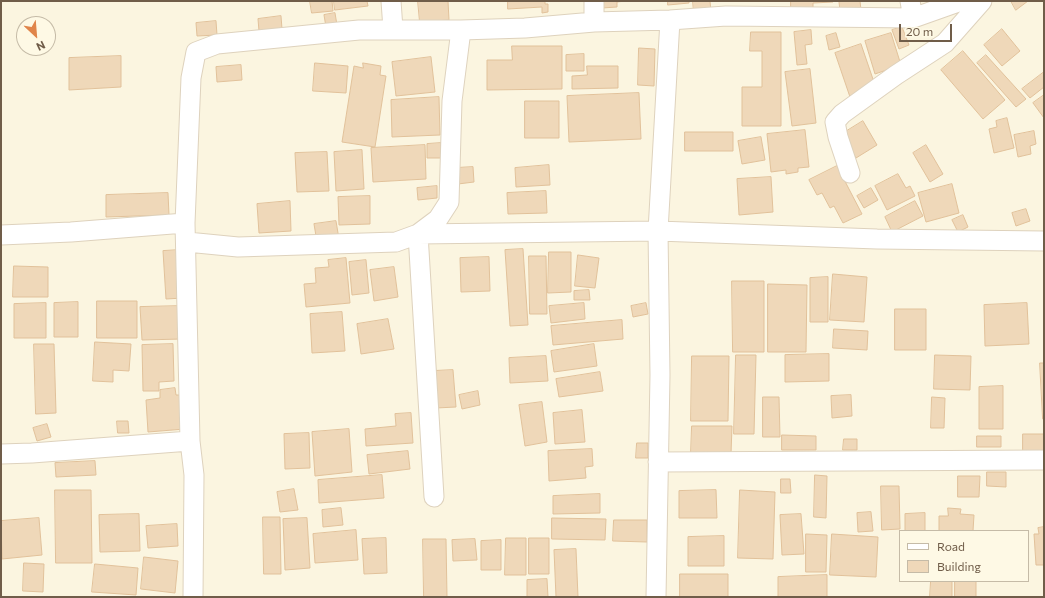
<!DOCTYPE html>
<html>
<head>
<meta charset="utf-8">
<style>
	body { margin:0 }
	#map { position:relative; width:1045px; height:598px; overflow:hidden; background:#fbf5e0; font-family:Commissioner,sans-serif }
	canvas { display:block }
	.frame { position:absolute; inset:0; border:2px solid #705d49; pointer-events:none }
	.legend { position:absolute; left:899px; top:530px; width:130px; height:52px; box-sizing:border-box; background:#fef9e5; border:1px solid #c5bba7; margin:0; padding:5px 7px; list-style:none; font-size:12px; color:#705d49 }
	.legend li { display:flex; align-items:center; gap:8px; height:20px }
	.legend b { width:20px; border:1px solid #c5bba7 }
	.north { position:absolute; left:16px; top:16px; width:40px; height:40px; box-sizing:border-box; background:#fef9e5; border:1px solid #c5bba7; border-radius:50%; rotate:154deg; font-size:11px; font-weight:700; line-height:16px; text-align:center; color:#705d49 }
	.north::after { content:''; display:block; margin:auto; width:14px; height:18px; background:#e0854a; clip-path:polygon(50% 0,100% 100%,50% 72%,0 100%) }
	.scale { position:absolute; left:899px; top:24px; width:53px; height:18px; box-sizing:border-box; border:2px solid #705d49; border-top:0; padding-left:5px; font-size:12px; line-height:14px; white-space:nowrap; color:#705d49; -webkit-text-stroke:3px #fef9e5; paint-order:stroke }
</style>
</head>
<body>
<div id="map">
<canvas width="1045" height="598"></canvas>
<div class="frame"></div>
<ul class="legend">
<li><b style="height:5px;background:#fff"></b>Road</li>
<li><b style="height:11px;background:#efd8b9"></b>Building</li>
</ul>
<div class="north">N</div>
<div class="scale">20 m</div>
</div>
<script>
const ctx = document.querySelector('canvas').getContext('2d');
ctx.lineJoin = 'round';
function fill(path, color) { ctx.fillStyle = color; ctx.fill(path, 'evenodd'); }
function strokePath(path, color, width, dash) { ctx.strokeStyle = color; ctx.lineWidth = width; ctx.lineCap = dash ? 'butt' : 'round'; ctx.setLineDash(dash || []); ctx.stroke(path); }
const building = new Path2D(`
	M310,1H332L333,11L312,13Z
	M334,1H367L368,6L335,10Z
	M418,1H448L449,20L420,22Z
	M508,1H545V4H548V12L542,13V7L508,9Z
	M598,1H625L617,2V7L602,8Z
	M668,1H689V3L668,5Z
	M693,1H710L711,12L694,13Z
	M791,1H832L833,2L813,3V10L791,11Z
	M860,1L861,10L840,11L839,2Z
	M1011,1H1028L1016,10Z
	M335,13L337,25L326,27L324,15Z
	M281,16L282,29L259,31L258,19Z
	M216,21L217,35L197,36L196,23Z
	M902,27L909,45L899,49L892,30Z
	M1002,29L1020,51L1002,66L984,45Z
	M811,30L812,44L805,45L807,64L797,65L794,32Z
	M751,32H781V126H742V87H762V51H750Z
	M836,33L840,47L829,50L826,36Z
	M891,33L901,65L875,74L865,41Z
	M861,44L876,88L850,97L835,53Z
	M512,46H562V89L487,90V60H512Z
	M639,48L655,49L654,86L638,85Z
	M963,51L1005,100L983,119L941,70Z
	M584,54V71H566V55Z
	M986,55L1026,99L1016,107L977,63Z
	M121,56V87L69,90V58Z
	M431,57L435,92L396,96L392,62Z
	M315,63L348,66L346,93L313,91Z
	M363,63L381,66L380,75L386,76L375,147L342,142L354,66L363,68Z
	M241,65L242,80L217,82L216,67Z
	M587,66H618V88L572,89V76L587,75Z
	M810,69L816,123L792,126L785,72Z
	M1044,72V87L1030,98L1022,89Z
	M639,93L641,139L569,142L567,96Z
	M1044,95V118L1033,103Z
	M439,97L440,135L392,137L391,100Z
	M525,101H559V138H525Z
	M1007,118L1014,148L994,153L989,129L997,127L996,121Z
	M863,121L877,145L856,158L842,134Z
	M805,130L809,167L798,168V172L786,174V170L771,172L767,134Z
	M1034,131L1036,144L1030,146L1031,154L1018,157L1014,135Z
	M685,132H733V151H685Z
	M761,137L765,160L742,164L738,141Z
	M441,143V158H427V144Z
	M425,145L426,179L373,182L371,148Z
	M926,145L943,174L930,182L913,153Z
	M362,150L364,189L336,191L334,152Z
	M327,152L329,191L297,192L295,153Z
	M549,165L550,185L516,187L515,168Z
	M837,166L862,214L843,223L834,206L830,208L822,193L817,195L809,180Z
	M473,167L474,182L458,184L456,168Z
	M898,174L906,188L910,186L915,196L887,210L875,186Z
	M771,177L773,212L739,215L737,179Z
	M952,184L959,213L926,222L918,193Z
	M437,186V198L418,200L417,188Z
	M871,188L878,200L864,208L857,196Z
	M546,191L547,213L508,214L507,193Z
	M168,193L169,215L106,217V195Z
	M370,196V224L339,225L338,197Z
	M290,201L291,231L259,233L257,204Z
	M915,201L923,216L892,232L885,217Z
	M1026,209L1030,221L1016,226L1012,213Z
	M963,215L968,227L958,232L952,220Z
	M336,221L339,239L317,242L314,224Z
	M523,249L528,325L510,326L505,250Z
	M180,250L183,298L166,299L163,251Z
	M549,252H571V292L548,293Z
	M578,255L599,258L595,288L575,286Z
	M529,256H546L547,314H530Z
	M489,257L490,291L461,292L460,258Z
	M346,258L350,303L306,307L304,284L316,283L315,268L329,267L328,260Z
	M366,260L369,293L352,295L349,262Z
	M14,266L48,267V297H13Z
	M394,267L398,297L374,301L370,270Z
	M833,274L867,277L864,322L830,320Z
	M828,277V322H810V278Z
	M732,281H764V352H733Z
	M768,284L807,285L806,352H768Z
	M589,290L590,300H574V291Z
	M97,301H137V338H97Z
	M78,302V337H54V303Z
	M46,303V338H14V304Z
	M584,303L585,319L551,323L549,306Z
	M646,303L648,314L633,317L631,306Z
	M1027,303L1029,344L985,346L984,305Z
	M181,306L182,339L142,340L140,307Z
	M895,309H926V350H895Z
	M342,312L345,351L312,353L310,314Z
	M388,319L394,349L361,354L357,324Z
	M622,320L623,339L553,345L551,326Z
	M834,329L868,331L867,350L833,348Z
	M95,342L131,344L129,371L113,370V382L93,381Z
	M34,344H54L56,413L36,414Z
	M173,344L174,381L159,382V391H143L142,345Z
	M594,344L597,366L554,372L551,351Z
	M829,354V381L785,382V355Z
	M736,355H756L754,434H734Z
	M935,355L971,356L970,390L934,389Z
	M546,356L548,381L510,383L509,358Z
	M692,356H729L728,421H691Z
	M1040,363H1044V419H1043Z
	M453,370L456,407L436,408L434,371Z
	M600,372L603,391L559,397L556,379Z
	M1003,386V429H979V387Z
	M175,388L176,395H182L185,429L148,432L146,400L160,398V390Z
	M478,391L480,405L462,409L459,395Z
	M851,395L852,416L832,418L831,396Z
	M763,397H779L780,437H763Z
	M932,397L945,398L944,428H931Z
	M542,402L547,442L525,446L519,405Z
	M582,410L585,442L555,444L553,413Z
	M411,413L413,443L366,446L365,429L396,426L395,414Z
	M117,421H128L129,433H118Z
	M47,424L51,437L37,441L33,428Z
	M692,426H732L731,454L691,453Z
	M349,429L352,472L315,476L312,432Z
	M309,433L310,468L285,469L284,434Z
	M1023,434H1044V453H1023Z
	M782,435L816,436V450H782Z
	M977,436H1001V447H977Z
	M844,439H857V450H843Z
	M637,443H648V458H636Z
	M592,449L593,466L585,467L586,478L549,481L548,451Z
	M408,451L410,469L369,474L367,455Z
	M95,461L96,475L56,477L55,463Z
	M987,472H1006V487L987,486Z
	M382,475L384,498L319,503L318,480Z
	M815,475L827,476L826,518L814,517Z
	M958,476H980L979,497H958Z
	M781,479H790L791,493H781Z
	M881,486H899L900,529L882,530Z
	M294,489L298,510L280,512L277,492Z
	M55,490H91L92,563H56Z
	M716,490L717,518H679V491Z
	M740,490L775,492L773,559L738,558Z
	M600,494V513L553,514V496Z
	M341,508L343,525L323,527L322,510Z
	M948,508L961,509L960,514L974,515L973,531H939V516H948Z
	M871,512L873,531L858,532L857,513Z
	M925,513V531H905V514Z
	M139,514L140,551L100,552L99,515Z
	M801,514L804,554L782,555L780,515Z
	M263,517H280L281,574H264Z
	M39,518L42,555L2,559L1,521Z
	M307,518L310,568L285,570L283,519Z
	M552,518L606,519L605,540L552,539Z
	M614,520H647V542L613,541Z
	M177,524L178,546L148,548L146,526Z
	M1044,527V565H1036L1034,534H1039L1038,528Z
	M356,530L358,560L315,563L313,534Z
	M806,534L827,535L826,572H806Z
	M832,534L878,537L876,577L830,575Z
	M724,536V566H688V537Z
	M386,538L387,573L364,574L362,539Z
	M506,538H526V575H505Z
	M529,538H549V574H529Z
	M423,539H446L447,597H424Z
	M475,539L477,560L453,561L452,540Z
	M501,540V570H481V541Z
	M576,549L578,597H556L554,550Z
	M144,557L178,561L175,593L141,589Z
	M24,563L44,564L43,592L23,591Z
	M95,564L138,568L136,595L92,592Z
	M680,574H728V597H680Z
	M827,575V597H778V577Z
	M547,579L548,597H527V580Z
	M931,581H952V597H930Z
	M955,581H976V597H955Z`);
const minor = new Path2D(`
	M391,1L393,29
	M910,1L913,18
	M594,22V1
	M850,173L838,137L835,122L842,114L896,75L945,43L982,1
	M1,235L71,232L185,223
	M187,242L238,247L396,242L418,234L438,219L449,202L452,101L461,30
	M1,454L32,453L190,441
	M658,462L1044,460
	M434,497L418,234L658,231L877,239L1044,241
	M193,597L194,475L190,441L185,223L191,78L196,52L217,44L359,30H461L525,28L594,22L670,20L726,16L913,18L961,1
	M656,597L660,375L658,231L670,20`);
fill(building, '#efd8b9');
strokePath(building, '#e1c19a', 1);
strokePath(minor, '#ded2bd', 21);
strokePath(minor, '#fff', 19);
</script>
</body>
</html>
